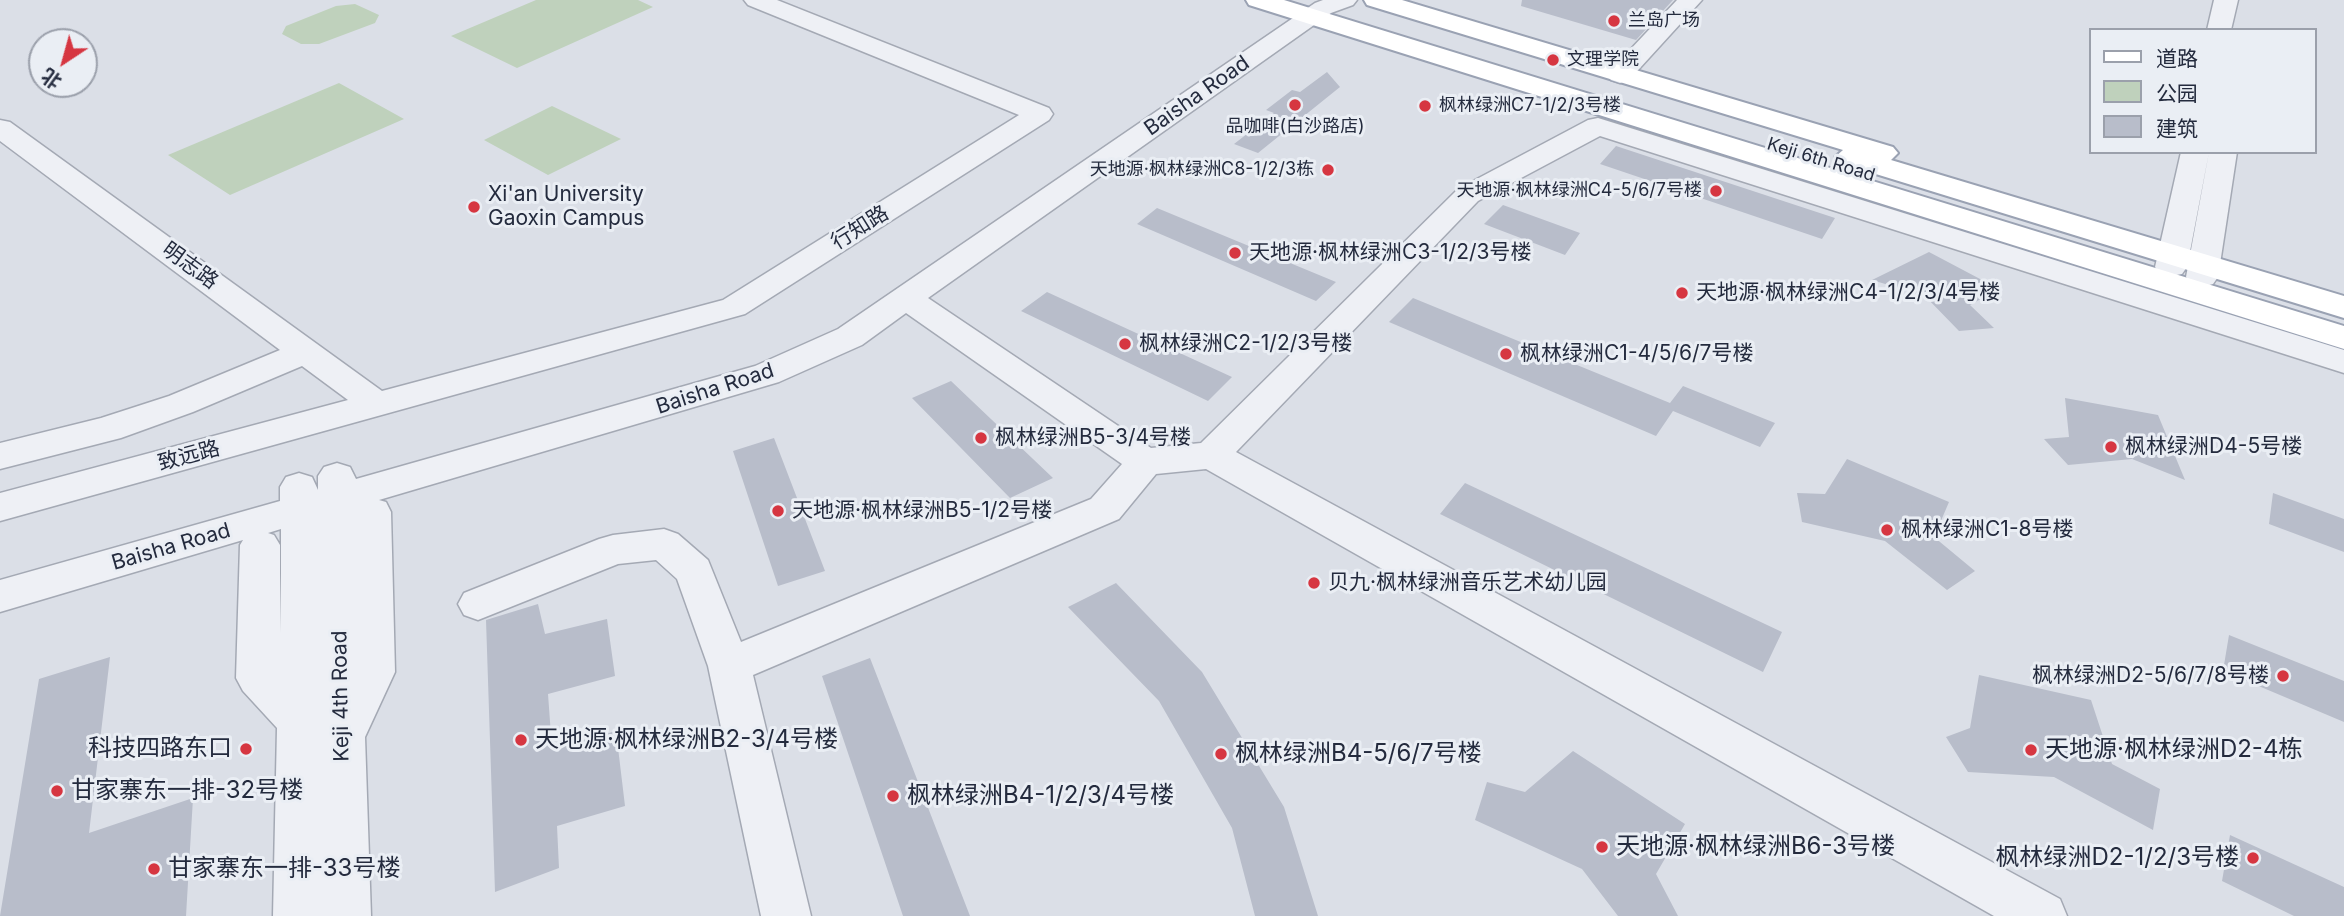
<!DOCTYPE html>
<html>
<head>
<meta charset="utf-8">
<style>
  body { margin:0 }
  #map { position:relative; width:2344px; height:916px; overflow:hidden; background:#dbdfe7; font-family:Inter,"Noto Sans SC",sans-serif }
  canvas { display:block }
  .legend { position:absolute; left:2089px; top:28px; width:228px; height:126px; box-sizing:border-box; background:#eaeef4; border:2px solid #9ba0ab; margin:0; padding:9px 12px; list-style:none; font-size:21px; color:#242b3e }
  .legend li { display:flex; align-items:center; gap:14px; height:35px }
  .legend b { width:35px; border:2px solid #9ba0ab }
  .north { position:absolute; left:28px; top:28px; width:70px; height:70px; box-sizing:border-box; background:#eaeef4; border:2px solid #9ba0ab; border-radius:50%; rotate:216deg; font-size:19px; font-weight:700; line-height:28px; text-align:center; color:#242b3e }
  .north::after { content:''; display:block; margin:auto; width:24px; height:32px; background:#d63641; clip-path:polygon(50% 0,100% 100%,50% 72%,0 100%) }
</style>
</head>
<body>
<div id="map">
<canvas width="2344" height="916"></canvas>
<ul class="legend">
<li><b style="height:9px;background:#fff"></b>道路</li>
<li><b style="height:19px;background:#bfd1bc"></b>公园</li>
<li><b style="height:19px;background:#b8bdca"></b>建筑</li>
</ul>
<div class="north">北</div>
</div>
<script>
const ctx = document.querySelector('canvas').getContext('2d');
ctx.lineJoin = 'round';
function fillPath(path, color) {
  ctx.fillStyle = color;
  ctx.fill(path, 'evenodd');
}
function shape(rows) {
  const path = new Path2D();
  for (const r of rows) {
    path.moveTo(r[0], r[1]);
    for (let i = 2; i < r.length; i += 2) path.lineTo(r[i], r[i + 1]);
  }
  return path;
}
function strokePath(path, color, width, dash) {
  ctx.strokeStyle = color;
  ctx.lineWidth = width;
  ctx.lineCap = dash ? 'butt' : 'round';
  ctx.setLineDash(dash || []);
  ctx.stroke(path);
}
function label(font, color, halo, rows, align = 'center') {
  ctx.font = font + ' Inter,"Noto Sans SC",sans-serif';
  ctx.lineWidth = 6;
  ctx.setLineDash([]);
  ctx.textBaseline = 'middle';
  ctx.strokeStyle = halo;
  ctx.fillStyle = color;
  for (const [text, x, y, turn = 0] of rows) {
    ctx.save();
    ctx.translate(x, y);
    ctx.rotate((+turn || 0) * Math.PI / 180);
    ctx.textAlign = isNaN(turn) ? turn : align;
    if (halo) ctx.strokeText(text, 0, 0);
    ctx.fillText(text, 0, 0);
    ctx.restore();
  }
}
fillPath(shape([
  [536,0,638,0,653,7,517,68,451,36],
  [355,4,379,15,375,23,319,44,301,44,282,34,286,26,336,6],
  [339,83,404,119,230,195,168,155],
  [552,106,621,139,548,175,484,140]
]), '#bfd1bc');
fillPath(shape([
  [1522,0,1673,0,1636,40,1521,6],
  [1327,72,1340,87,1258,153,1234,144,1274,113,1266,110,1292,90,1300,92],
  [1616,146,1835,218,1822,239,1600,164],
  [1503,205,1580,233,1565,255,1484,224],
  [1157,208,1336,282,1316,301,1137,224],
  [1929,252,1999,289,1970,305,1994,328,1959,331,1925,296,1872,280],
  [1047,292,1232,377,1208,401,1021,311],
  [1413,298,1670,403,1683,386,1775,423,1760,447,1673,411,1656,436,1389,322],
  [951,381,1053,478,1010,498,912,398],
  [2065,398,2158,415,2185,480,2132,459,2068,465,2044,439,2069,437],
  [774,438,825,571,778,586,733,451],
  [1847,459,1949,502,1934,537,1975,571,1947,590,1885,541,1802,522,1797,493,1825,494],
  [1465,483,1782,632,1763,672,1440,514],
  [2273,493,2344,519,2344,552,2269,524],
  [1116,583,1202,672,1284,807,1318,916,1255,916,1232,828,1159,701,1068,607],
  [538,604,545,634,607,619,615,676,548,694,552,749,616,731,625,806,557,826,559,868,495,892,486,620],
  [2229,635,2344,681,2344,722,2223,671],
  [110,657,89,833,193,798,186,916,0,916,39,679],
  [870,658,970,916,903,916,822,676],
  [1979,675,2091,700,2112,764,2160,789,2153,830,2054,777,1968,772,1946,737,1970,728],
  [1573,751,1685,824,1656,874,1678,916,1618,916,1582,869,1475,820,1487,782,1525,792],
  [2230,835,2344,887,2344,916,2294,916,2222,881]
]), '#b8bdca');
const minor = shape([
  [744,0,777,0,1049,108,1053,114,1049,120,745,314,0,521,0,493,348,400,302,366,193,412,121,438,0,469,0,443,101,418,169,396,280,350,0,141,0,120,10,122,382,391,723,300,1019,115,748,5,744,0],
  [1323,0,1357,0,1353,5,1331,13,928,298,1151,448,1201,443,1458,189,1588,120,1598,118,2344,350,2344,373,1600,136,1478,201,1236,452,2060,899,2067,916,1994,916,1206,469,1156,474,1119,519,753,675,811,916,761,916,708,666,677,579,656,560,618,564,478,620,464,615,458,604,464,593,599,539,613,535,664,529,678,534,708,560,741,642,1091,499,1122,464,906,313,862,345,779,382,379,500,386,502,391,512,395,672,365,737,371,916,273,916,277,728,243,691,236,678,240,545,243,540,0,612,0,580,280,501,280,487,286,477,299,473,312,477,318,490,318,476,324,467,337,463,350,467,356,479,755,366,838,329,1315,3,1323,0],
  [281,529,281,573,280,633,280,545,274,535,268,533,281,529],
  [1677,0,1702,0,1629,80,1620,83,1611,80,1607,75,1611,70,1677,0],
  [2214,0,2238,0,2231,30,2207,30,2214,0],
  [2181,152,2209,152,2187,267,2182,274,2171,276,2160,274,2155,267,2181,152],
  [2209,152,2237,152,2218,277,2213,284,2202,287,2191,284,2186,277,2209,152]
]);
const major = shape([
  [1246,0,1284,0,2344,326,2344,349,1249,5,1246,0],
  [1364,0,1402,0,1893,147,1898,153,1891,160,2344,296,2344,318,1840,163,1835,157,1843,150,1367,5,1364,0]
]);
strokePath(minor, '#a4a9b4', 3);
strokePath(major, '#9aa2b3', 4);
fillPath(minor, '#eef0f5');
fillPath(major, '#fff');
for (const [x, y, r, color] of [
  [1614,21,7,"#d63641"],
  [1553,60,7,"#d63641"],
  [1295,105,7,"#d63641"],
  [1425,106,7,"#d63641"],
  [1328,170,7,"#d63641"],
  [1716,191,7,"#d63641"],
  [474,207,7,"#d63641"],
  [1235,253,7,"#d63641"],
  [1682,293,7,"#d63641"],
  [1125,344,7,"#d63641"],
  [1506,354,7,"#d63641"],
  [981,438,7,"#d63641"],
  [2111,447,7,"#d63641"],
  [778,511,7,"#d63641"],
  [1887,530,7,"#d63641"],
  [1314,583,7,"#d63641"],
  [2283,676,7,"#d63641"],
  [521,740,7,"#d63641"],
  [246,749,7,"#d63641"],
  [2031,750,7,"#d63641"],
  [1221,754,7,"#d63641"],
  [57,791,7,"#d63641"],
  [893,796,7,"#d63641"],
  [1602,847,7,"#d63641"],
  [2253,858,7,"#d63641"],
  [154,869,7,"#d63641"]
]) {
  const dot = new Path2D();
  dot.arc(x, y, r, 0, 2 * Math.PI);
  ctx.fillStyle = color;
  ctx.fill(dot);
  strokePath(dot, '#eaeef4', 2.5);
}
label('18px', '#242b3e', '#eaeef4', [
  ["兰岛广场",1628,21],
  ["文理学院",1567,60],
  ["枫林绿洲C7-1/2/3号楼",1439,106],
  ["品咖啡(白沙路店)",1295,127,"center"],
  ["天地源·枫林绿洲C8-1/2/3栋",1314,170,"right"],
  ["天地源·枫林绿洲C4-5/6/7号楼",1702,191,"right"]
], 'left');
label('18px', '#242b3e', '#eaeef4', [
  ["Keji 6th Road",1821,160,17]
]);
label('21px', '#242b3e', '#eaeef4', [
  ["Baisha Road",1197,96,-35],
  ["行知路",860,228,-32],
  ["明志路",190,266,36],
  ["Baisha Road",715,389,-18],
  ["致远路",189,456,-15],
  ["Baisha Road",171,547,-16],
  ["Keji 4th Road",341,696,-91]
]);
label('21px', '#242b3e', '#eaeef4', [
  ["Xi'an University",488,195],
  ["Gaoxin Campus",488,219],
  ["天地源·枫林绿洲C3-1/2/3号楼",1249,253],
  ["天地源·枫林绿洲C4-1/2/3/4号楼",1696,293],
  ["枫林绿洲C2-1/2/3号楼",1139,344],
  ["枫林绿洲C1-4/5/6/7号楼",1520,354],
  ["枫林绿洲B5-3/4号楼",995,438],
  ["枫林绿洲D4-5号楼",2125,447],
  ["天地源·枫林绿洲B5-1/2号楼",792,511],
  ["枫林绿洲C1-8号楼",1901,530],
  ["贝九·枫林绿洲音乐艺术幼儿园",1328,583],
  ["枫林绿洲D2-5/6/7/8号楼",2269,676,"right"]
], 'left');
label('24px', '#242b3e', '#eaeef4', [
  ["天地源·枫林绿洲B2-3/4号楼",535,740],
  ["科技四路东口",232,749,"right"],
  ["天地源·枫林绿洲D2-4栋",2045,750],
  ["枫林绿洲B4-5/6/7号楼",1235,754],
  ["甘家寨东一排-32号楼",71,791],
  ["枫林绿洲B4-1/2/3/4号楼",907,796],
  ["天地源·枫林绿洲B6-3号楼",1616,847],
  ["枫林绿洲D2-1/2/3号楼",2239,858,"right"],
  ["甘家寨东一排-33号楼",168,869]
], 'left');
</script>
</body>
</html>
